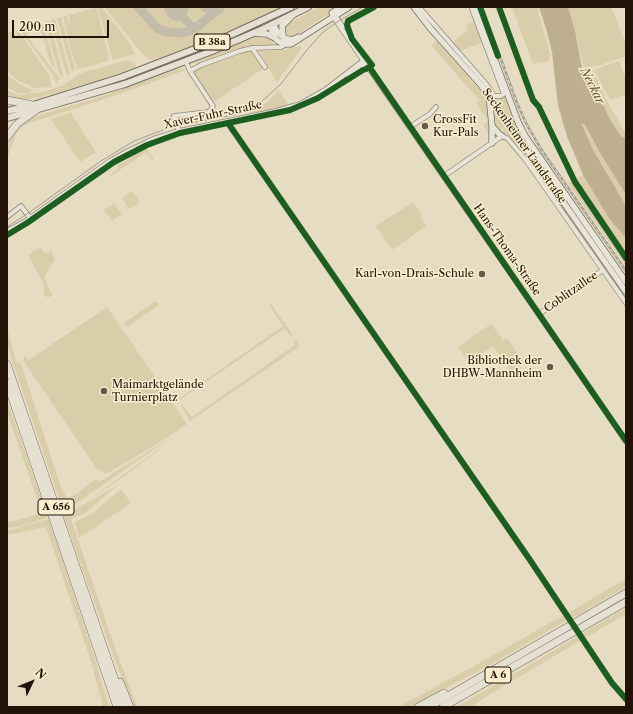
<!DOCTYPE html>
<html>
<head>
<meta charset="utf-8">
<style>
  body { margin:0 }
  #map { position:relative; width:633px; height:714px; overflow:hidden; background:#e5dcc2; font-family:"Libre Caslon Text",serif }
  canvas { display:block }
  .frame { position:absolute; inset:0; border:8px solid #221208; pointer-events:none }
  .north { position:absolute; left:12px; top:662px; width:40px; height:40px; -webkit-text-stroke:3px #f8edce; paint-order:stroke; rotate:47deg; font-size:11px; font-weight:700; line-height:16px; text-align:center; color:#221208 }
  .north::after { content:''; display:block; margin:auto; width:14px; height:18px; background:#221208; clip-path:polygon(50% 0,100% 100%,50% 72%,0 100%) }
  .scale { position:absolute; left:12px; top:20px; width:97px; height:18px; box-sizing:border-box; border:2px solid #221208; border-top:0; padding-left:5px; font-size:12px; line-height:14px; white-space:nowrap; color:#221208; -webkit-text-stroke:3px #f8edce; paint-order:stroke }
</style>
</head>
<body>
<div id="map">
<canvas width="633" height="714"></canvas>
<div class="frame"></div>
<div class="north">N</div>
<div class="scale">200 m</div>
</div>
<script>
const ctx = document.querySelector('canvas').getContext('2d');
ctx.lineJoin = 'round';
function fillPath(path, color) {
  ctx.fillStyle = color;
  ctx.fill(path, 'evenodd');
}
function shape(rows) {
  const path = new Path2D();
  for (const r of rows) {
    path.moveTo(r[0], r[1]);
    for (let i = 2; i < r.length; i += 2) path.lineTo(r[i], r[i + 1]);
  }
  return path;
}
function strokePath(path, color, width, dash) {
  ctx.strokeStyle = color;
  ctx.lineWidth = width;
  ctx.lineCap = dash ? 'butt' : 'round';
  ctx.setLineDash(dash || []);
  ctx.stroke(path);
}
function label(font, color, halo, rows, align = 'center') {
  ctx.font = font + ' "Libre Caslon Text",serif';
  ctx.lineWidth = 3;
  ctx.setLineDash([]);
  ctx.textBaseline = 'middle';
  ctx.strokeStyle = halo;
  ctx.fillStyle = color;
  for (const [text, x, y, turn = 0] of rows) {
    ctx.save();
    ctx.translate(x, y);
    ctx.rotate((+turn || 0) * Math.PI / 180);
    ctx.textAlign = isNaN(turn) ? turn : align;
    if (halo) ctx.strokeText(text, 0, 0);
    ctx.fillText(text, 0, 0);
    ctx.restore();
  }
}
fillPath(shape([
  [98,7,101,7,123,34,131,46,134,53,134,54,114,60,112,58],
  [105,7,135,7,156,31,167,34,184,36,194,32,225,7,283,7,228,32,169,56,153,61,144,56],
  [142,7,167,7,183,24,184,28,179,30,167,29,160,26,157,25],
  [181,7,202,7,206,13,201,20,194,21],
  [320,7,336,7,333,11,295,36,290,37,285,34,285,26,287,24],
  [417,7,485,85,495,98,501,99,506,95,544,169,626,286,626,288,496,101,431,26],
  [512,7,537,7,550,55,549,60,545,62,533,64],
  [568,7,611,7,626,44,626,56,598,66,584,67],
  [95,8,97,10,109,58,108,61,78,69,72,53,63,17,67,16,69,24,70,24,69,15],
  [61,17,75,69,72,72,57,19],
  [55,19,70,74,67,76,51,20],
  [49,21,64,77,60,76,59,73,45,22],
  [475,21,483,42,460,51,452,43,468,30,466,25],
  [42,23,44,27,56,70,50,62,39,24],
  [24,28,30,40,60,79,58,80,56,84,53,75,22,33,22,31],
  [18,30,49,75,52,87,35,88,19,81,7,71,7,33,13,31,17,38,18,38,16,32],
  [264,35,273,38,273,44,270,45,253,46,194,67,199,61,258,36],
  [437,41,484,95,488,107,490,136,483,125,488,120,476,103,479,100,431,45],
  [300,46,302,48,277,82,259,51,283,50],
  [253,50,264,69,261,70,214,102,193,72,206,65],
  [127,60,134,63,136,67,99,80,41,97,23,100,7,97,7,90,18,95,43,92,64,85,78,74],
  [619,61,626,81,626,94,610,100,594,70],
  [178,69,187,69,170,76,108,98,29,123,23,126,16,134,7,159,7,145,9,139,14,130,30,118,100,97],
  [587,70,592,70,607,101,626,134,626,138,621,136,608,116,602,102,585,73],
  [7,75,19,84,34,91,28,93,18,93,7,87],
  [279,91,288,104,279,108,246,114,266,103],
  [491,103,626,296,626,298,519,147,502,129,499,132,495,126],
  [574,105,626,158,626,266,568,183,585,174,570,145,561,118],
  [71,113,96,152,80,162,51,119],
  [145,147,154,160,152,161,146,152,111,176,110,175,117,170,118,165,131,158,131,154],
  [132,191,140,202,129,209,122,198],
  [413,202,422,215,420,217,426,226,392,250,376,226],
  [114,203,122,214,112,221,104,210],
  [39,247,45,253,48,253,51,251,55,259,46,273,45,277,46,283,53,295,50,297,46,297,44,294,44,284,28,255],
  [156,301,159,305,127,327,124,323],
  [271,304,292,334,291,336,284,329,178,401,177,400,283,326,269,305],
  [107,307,187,424,159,443,106,474,96,468,23,360,24,357,26,357,29,360],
  [491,324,501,337,501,341,507,338,524,363,511,372,493,346,469,362,458,347],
  [7,328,17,364,21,363,61,488,67,498,75,495,96,479,99,482,173,436,68,509,63,511,7,345],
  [294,338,300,346,190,421,181,406,182,404,192,417,295,345],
  [7,400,48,517,26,525,7,528,7,523,42,513,7,412],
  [176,437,119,480,83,503,98,493],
  [118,485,85,513,71,519,109,631,137,707,134,707,114,658,63,514,76,509],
  [121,489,131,503,79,538,75,522,92,514],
  [49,519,94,656,109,707,103,707,91,661,46,527,7,535,7,531],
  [626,579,626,587,576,616,571,617,570,612],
  [626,608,626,614,587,637,585,637,583,635,583,633],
  [564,615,567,619,564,622,488,666,410,707,398,707,476,665],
  [579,635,581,639,580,641,495,691,471,707,456,707,545,656]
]), '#d9cdaa');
fillPath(shape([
  [539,7,568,7,575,31,582,68,581,71,585,73,590,83,595,89,602,102,608,116,618,132,621,136,626,138,626,195,602,156,585,125,581,123,593,150,626,206,626,238,609,218,583,175,567,136,558,105,552,52,547,32]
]), '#beb08f');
strokePath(shape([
  [138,7,157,28,167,32,182,33,194,29,221,7],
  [205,7,210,11,218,10],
  [177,10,190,25,195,27,199,26]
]), '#c4bcaa', 9);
strokePath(shape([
  [175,7,177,10]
]), '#c4bcaa', 22);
const minor = shape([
  [419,7,487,85,494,96,501,96,506,92],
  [474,7,472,9,504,94],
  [332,15,626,441],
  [335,15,343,27],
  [252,48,265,67],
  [190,71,201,65,240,51,252,48,281,47,287,44],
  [348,76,367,63],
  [410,127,430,114,436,107],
  [179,131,174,116,209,112,213,106,190,71,186,62],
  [444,176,502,136,507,138,525,159,626,303],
  [7,217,21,206,30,218],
  [7,231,26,221,110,161,128,151,153,139,179,131,276,111,300,104,325,90,364,60],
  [539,314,603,270]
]);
const secondary = shape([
  [414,7,431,29,481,85,495,104,626,292],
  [475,7,518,122,525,136,626,282],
  [332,13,341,7],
  [273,24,278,33,284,38,291,40,299,37],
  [270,26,275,38,278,41,284,44,291,44,349,7],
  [254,33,267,34,275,38],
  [283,37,282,26,293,15],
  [489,95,492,126,492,143],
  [492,126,499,134,502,136]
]);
const primary = shape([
  [122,77,226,37,291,7],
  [125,84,212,51,263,29,308,7]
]);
const trunk = shape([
  [7,111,33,105,122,77],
  [7,118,125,84]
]);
const motorway = shape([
  [7,100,33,105],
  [7,137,17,124,35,111],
  [7,364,124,707],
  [7,383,117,707],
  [120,682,130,707],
  [418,707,444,693],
  [429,707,626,593],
  [443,707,626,602]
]);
strokePath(minor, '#908979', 5.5);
strokePath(secondary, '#756e60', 7);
strokePath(primary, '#756e60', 8);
strokePath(trunk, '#756e60', 8);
strokePath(motorway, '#756e60', 8);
strokePath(minor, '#e9e4d8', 4);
strokePath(secondary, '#e9e4d8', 5.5);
strokePath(primary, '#e5e0d1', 6);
strokePath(trunk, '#e5e0d1', 6);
strokePath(motorway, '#e5e0d1', 7);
strokePath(shape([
  [7,227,27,214,101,161,134,141,163,130,178,125,234,115,260,103,281,84,307,50,322,33,337,22,363,7]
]), '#a39d92', 1);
const rail = shape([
  [482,7,517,103,527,125,541,149,626,271]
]);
strokePath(rail, '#a39d92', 2.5);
strokePath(rail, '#f8edce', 1, [3]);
strokePath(shape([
  [480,7,498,56],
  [499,7,533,100,539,107,575,182,626,258],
  [372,71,626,441],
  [228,123,530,560,612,683,626,699],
  [7,235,27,223,114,162,147,145,180,133,290,110,318,98,363,70,366,69,372,65,352,39,347,25,348,21,374,7]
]), '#1b5e20', 6);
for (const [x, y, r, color] of [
  [425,126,4,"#665949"],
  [482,274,4,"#665949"],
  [550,367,4,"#665949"],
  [104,391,4,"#665949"]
]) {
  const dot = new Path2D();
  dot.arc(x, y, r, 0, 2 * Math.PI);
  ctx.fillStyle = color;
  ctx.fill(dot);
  strokePath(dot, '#f8edce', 1.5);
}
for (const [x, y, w] of [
  [212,42,36],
  [56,507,36],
  [498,675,26]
]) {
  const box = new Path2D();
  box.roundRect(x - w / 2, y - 8, w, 16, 3);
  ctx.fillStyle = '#f8edce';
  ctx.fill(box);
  strokePath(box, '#221208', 1);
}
label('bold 10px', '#221208', null, [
  ["B 38a",212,42],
  ["A 656",56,507],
  ["A 6",498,675]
]);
label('11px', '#221208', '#f8edce', [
  ["Xaver-Fuhr-Straße",213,115,-12],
  ["Seckenheimer Landstraße",524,146,55],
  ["Hans-Thoma-Straße",507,250,55],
  ["Coblitzallee",571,292,-35]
]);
label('11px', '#221208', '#f8edce', [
  ["CrossFit",433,120],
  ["Kur-Pals",433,133],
  ["Karl-von-Drais-Schule",474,274,"right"],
  ["Bibliothek der",542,361,"right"],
  ["DHBW-Mannheim",542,374,"right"],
  ["Maimarktgelände",112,385],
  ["Turnierplatz",112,398]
], 'left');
label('italic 12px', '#61513b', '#f8edce', [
  ["Neckar",592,86,63]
]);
</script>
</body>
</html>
